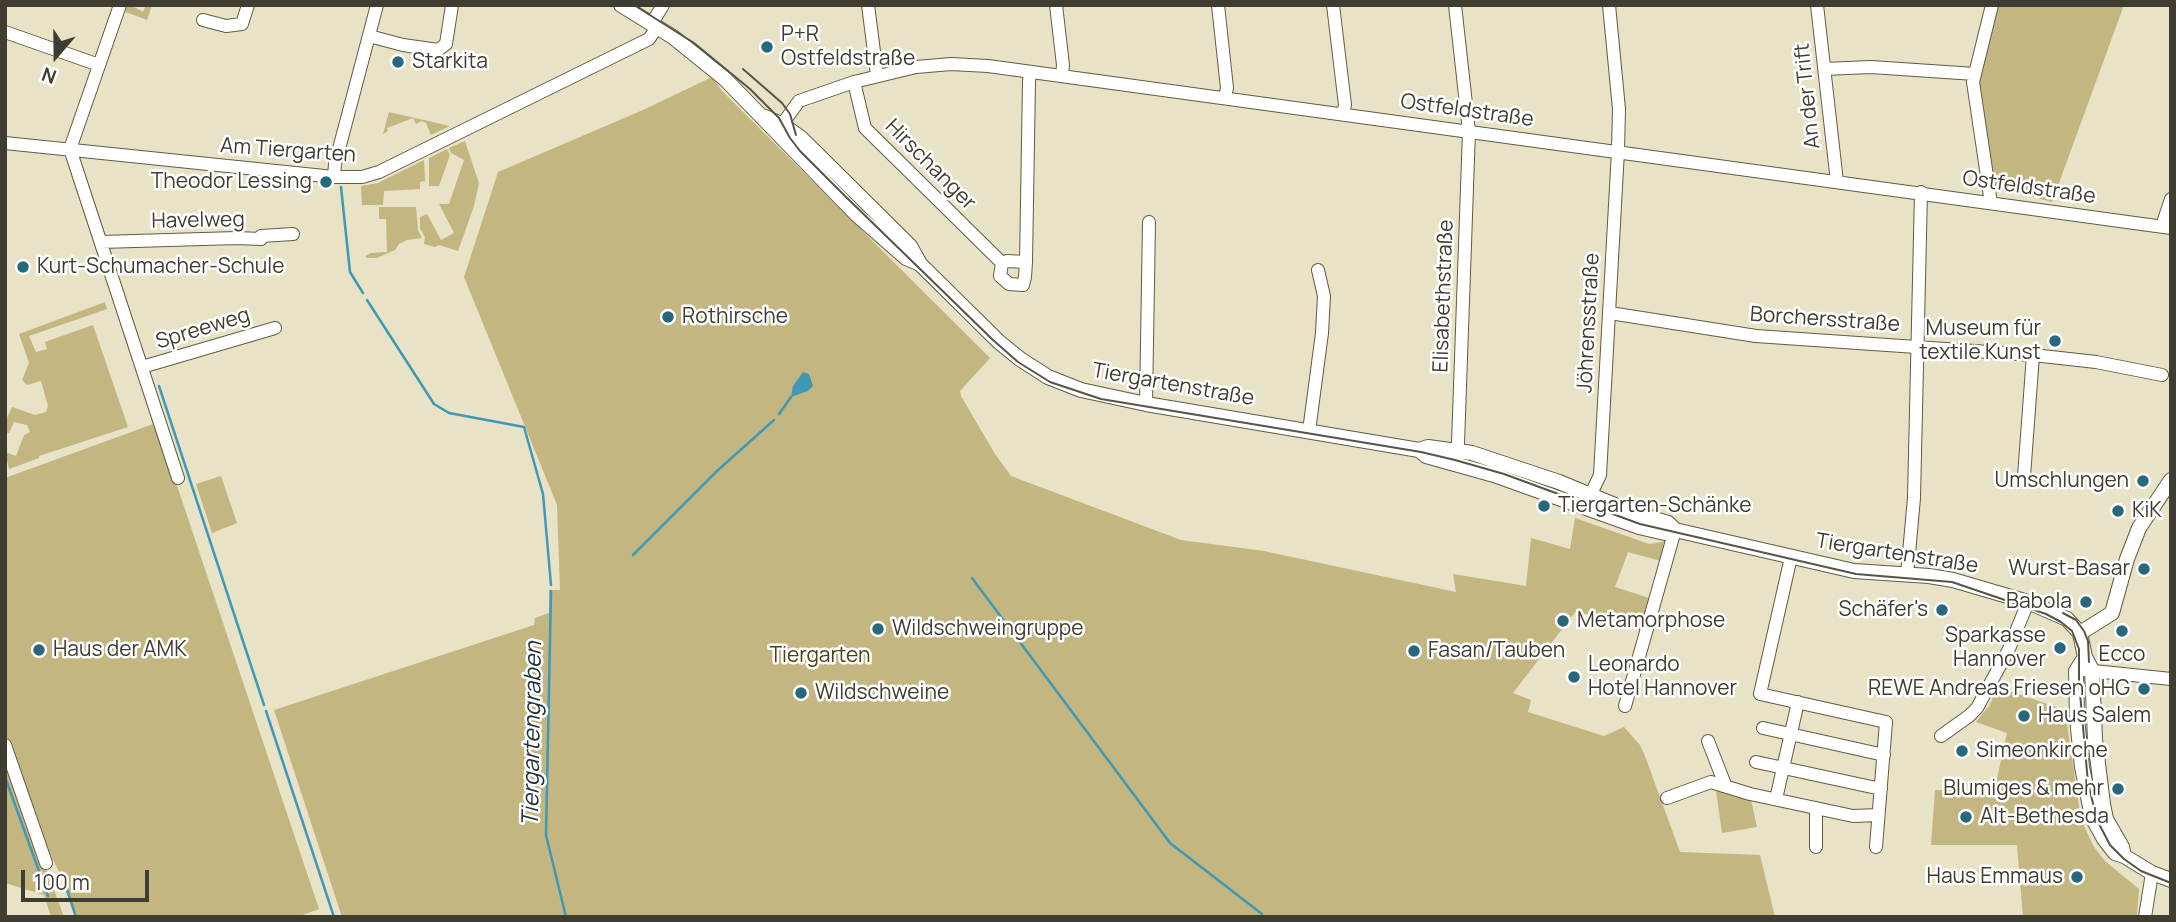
<!DOCTYPE html>
<html>
<head>
<meta charset="utf-8">
<style>
  body { margin:0 }
  #map { position:relative; width:2176px; height:922px; overflow:hidden; background:#e8e2c7; font-family:Manrope,sans-serif }
  canvas { display:block }
  .frame { position:absolute; inset:0; border:7px solid #3f3c32; pointer-events:none }
  .north { position:absolute; left:21px; top:21px; width:70px; height:70px; -webkit-text-stroke:5px #fff; paint-order:stroke; rotate:200deg; font-size:19px; font-weight:700; line-height:28px; text-align:center; color:#3f3c32 }
  .north::after { content:''; display:block; margin:auto; width:24px; height:32px; background:#3f3c32; clip-path:polygon(50% 0,100% 100%,50% 72%,0 100%) }
  .scale { position:absolute; left:21px; top:870px; width:128px; height:32px; box-sizing:border-box; border:4px solid #3f3c32; border-top:0; padding-left:9px; font-size:21px; line-height:24px; white-space:nowrap; color:#3f3c32; -webkit-text-stroke:5px #fff; paint-order:stroke }
</style>
</head>
<body>
<div id="map">
<canvas width="2176" height="922"></canvas>
<div class="frame"></div>
<div class="north">N</div>
<div class="scale">100 m</div>
</div>
<script>
const ctx = document.querySelector('canvas').getContext('2d');
ctx.lineJoin = 'round';
function fillPath(path, color) {
  ctx.fillStyle = color;
  ctx.fill(path, 'evenodd');
}
function shape(rows) {
  const path = new Path2D();
  for (const r of rows) {
    path.moveTo(r[0], r[1]);
    for (let i = 2; i < r.length; i += 2) path.lineTo(r[i], r[i + 1]);
  }
  return path;
}
function strokePath(path, color, width, dash) {
  ctx.strokeStyle = color;
  ctx.lineWidth = width;
  ctx.lineCap = dash ? 'butt' : 'round';
  ctx.setLineDash(dash || []);
  ctx.stroke(path);
}
function label(font, color, halo, rows, align = 'center') {
  ctx.font = font + ' Manrope,sans-serif';
  ctx.lineWidth = 5;
  ctx.setLineDash([]);
  ctx.textBaseline = 'middle';
  ctx.strokeStyle = halo;
  ctx.fillStyle = color;
  for (const [text, x, y, turn = 0] of rows) {
    ctx.save();
    ctx.translate(x, y);
    ctx.rotate((+turn || 0) * Math.PI / 180);
    ctx.textAlign = isNaN(turn) ? turn : align;
    if (halo) ctx.strokeText(text, 0, 0);
    ctx.fillText(text, 0, 0);
    ctx.restore();
  }
}
fillPath(shape([
  [124,5,131,5,143,12,146,5,152,5,147,20,123,11],
  [1996,5,2124,5,2052,202,2010,191,2006,192,1995,189,1994,185,1995,181,1991,176,1977,86],
  [712,77,722,91,990,358,960,391,961,396,995,454,1011,476,1181,540,1264,551,1456,592,1453,574,1526,586,1531,538,1570,549,1575,518,1649,544,1667,541,1661,561,1628,552,1615,587,1649,598,1640,630,1576,611,1513,693,1531,700,1528,712,1604,736,1624,727,1640,745,1645,756,1680,852,1760,855,1775,917,342,917,274,710,534,625,535,618,549,613,549,590,560,590,557,505,464,277,498,172,643,110],
  [389,112,450,126,431,135,426,123,422,121,416,124,413,118,387,128,388,131,383,134],
  [465,141,479,183,474,206,458,251,439,245,435,247,424,244,425,237,420,229,420,217,427,214,441,240,454,233,439,204,449,204,464,160,451,153,449,148],
  [447,149,450,155,439,186,429,186,429,158],
  [424,160,425,181,420,182,420,189,384,191,383,205,362,205,361,186,378,183],
  [379,207,416,207,418,230,422,238,407,240,399,244,395,250,377,258,367,258,365,256,371,253,387,252,386,219,379,219],
  [105,302,107,309,29,336,36,352,47,349,45,342,93,325,128,427,39,456,39,458,9,469,5,452,16,456,24,435,30,432,27,425,14,422,9,433,5,432,5,422,12,407,35,415,46,412,48,406,41,381,27,385,22,380,29,363,19,334],
  [156,423,319,909,297,917,76,917,65,884,41,835,5,732,5,478],
  [221,476,237,523,212,533,196,484],
  [1998,687,2065,710,2081,820,2094,847,2105,861,2139,889,2137,917,2023,917,2017,845,1931,845,1935,790,1970,791,1993,797,2007,733,1976,722,1989,706],
  [5,766,9,767,52,884,42,889,43,891,53,887,64,917,51,917,44,895,5,883],
  [1716,791,1751,800,1757,827,1722,833]
]), '#c3b680');
fillPath(shape([
  [803,372,809,374,813,386,808,391,791,397,793,386]
]), '#3e99b6');
strokePath(shape([
  [341,187,350,272,363,293],
  [367,300,434,404,449,413,524,427,543,494,551,585],
  [159,386,264,705],
  [779,414,791,397],
  [633,555,717,471,774,420],
  [972,578,1170,843,1262,914],
  [551,591,546,835,566,917],
  [266,711,334,917],
  [5,777,48,896],
  [65,884,76,917]
]), '#3e99b6', 2.5);
const minor = shape([
  [120,5,70,149,178,478],
  [868,5,877,75],
  [1056,5,1063,65,1062,76],
  [1218,5,1227,88,1225,97],
  [1333,5,1345,105,1343,114],
  [1455,5,1469,131,1458,443,1455,459],
  [1817,5,1837,182],
  [203,20,226,26,242,24,248,5],
  [652,23,663,5],
  [5,32,99,65],
  [369,36,403,45,438,50,446,44,452,5],
  [1824,69,1871,67,1975,74],
  [854,82,865,128,1002,263],
  [778,130,799,101,854,82,916,67,951,64,988,66,2171,228],
  [5,143,334,177,362,177,379,172,649,39,657,27],
  [334,177,335,164,377,5],
  [1991,203,1973,82,1992,5],
  [2162,226,2171,199],
  [101,242,237,238,261,239,261,236,293,234],
  [1026,262,1007,261,1002,263,1000,276,1009,284,1023,285,1025,277,1026,262,1029,82,1030,72],
  [1610,313,1756,336,2033,355,2096,362,2162,375],
  [142,367,275,328],
  [1146,404,1149,222],
  [1309,431,1322,333,1324,296,1318,270],
  [2024,476,2033,355],
  [1591,494,1600,475,1618,151,1619,109,1609,5],
  [1791,557,1760,694,1886,722,1876,847],
  [1907,575,1914,498,1921,192],
  [2084,670,2171,679],
  [1625,706,1675,530],
  [1763,728,1884,755],
  [1941,736,1969,716,1977,708,2009,649,2028,602],
  [1708,741,1724,782,1723,786],
  [5,745,46,863],
  [1756,762,1881,789],
  [1667,798,1711,782,1750,794,1853,816,1878,815],
  [1776,799,1798,702],
  [1816,847,1816,808],
  [2145,917,2152,873]
]);
const major = shape([
  [621,5,673,37,725,79,857,215,906,258,920,264],
  [765,117,783,125,801,138,910,246,920,264,999,342,1020,359,1048,377,1081,390,1146,404,1419,450,1428,447,1472,453,1559,482,1634,513,1668,523,1675,530],
  [1419,450,1426,456,1494,475,1639,527,1665,533,1675,530,1854,571,1929,576,1953,580,2028,602,2067,619,2080,633,2085,657,2092,670,2095,739,2103,804,2106,819,2122,847,2124,856],
  [2080,633,2112,613,2127,559,2139,528,2171,480],
  [2085,657,2076,671,2077,719,2082,767,2092,817,2104,839,2115,853,2124,856,2152,873,2171,880]
]);
strokePath(minor, '#605b44', 14);
strokePath(major, '#605b44', 16);
strokePath(minor, '#fff', 12);
strokePath(major, '#fff', 14);
strokePath(shape([
  [634,5,694,43,750,89,779,118,790,138,800,151,845,196,993,340,1018,362,1050,382,1101,399,1421,452,1455,460,1504,474,1640,524,1856,574,1952,582,2046,614,2061,622,2072,631,2079,649,2079,682,2088,783,2097,820,2110,845,2124,859,2141,871,2171,883],
  [743,69,782,103,790,114,796,135],
  [2063,613,2076,620,2084,631,2088,641,2089,662]
]), '#575448', 2);
for (const [x, y, r, color] of [
  [767,47,7,"#28687c"],
  [398,62,7,"#28687c"],
  [326,182,7,"#28687c"],
  [23,267,7,"#28687c"],
  [668,317,7,"#28687c"],
  [2055,341,7,"#28687c"],
  [2143,481,7,"#28687c"],
  [1544,506,7,"#28687c"],
  [2118,511,7,"#28687c"],
  [2144,569,7,"#28687c"],
  [2086,602,7,"#28687c"],
  [1942,610,7,"#28687c"],
  [1563,621,7,"#28687c"],
  [878,629,7,"#28687c"],
  [2122,631,7,"#28687c"],
  [2060,648,7,"#28687c"],
  [39,650,7,"#28687c"],
  [1414,651,7,"#28687c"],
  [1574,677,7,"#28687c"],
  [2144,689,7,"#28687c"],
  [801,693,7,"#28687c"],
  [2024,716,7,"#28687c"],
  [1962,751,7,"#28687c"],
  [2118,789,7,"#28687c"],
  [1966,817,7,"#28687c"],
  [2077,877,7,"#28687c"]
]) {
  const dot = new Path2D();
  dot.arc(x, y, r, 0, 2 * Math.PI);
  ctx.fillStyle = color;
  ctx.fill(dot);
  strokePath(dot, '#fff', 2.5);
}
label('21px', '#3f3c32', '#fff', [
  ["P+R",781,35],
  ["Ostfeldstraße",781,59],
  ["Starkita",412,62],
  ["Theodor Lessing",312,182,"right"],
  ["Kurt-Schumacher-Schule",37,267],
  ["Rothirsche",682,317],
  ["Museum für",2041,329,"right"],
  ["textile Kunst",2041,353,"right"],
  ["Umschlungen",2129,481,"right"],
  ["Tiergarten-Schänke",1558,506],
  ["KiK",2132,511],
  ["Wurst-Basar",2130,569,"right"],
  ["Babola",2072,602,"right"],
  ["Schäfer's",1928,610,"right"],
  ["Metamorphose",1577,621],
  ["Wildschweingruppe",892,629],
  ["Sparkasse",2046,636,"right"],
  ["Hannover",2046,660,"right"],
  ["Haus der AMK",53,650],
  ["Fasan/Tauben",1428,651],
  ["Ecco",2122,655,"center"],
  ["Leonardo",1588,665],
  ["Hotel Hannover",1588,689],
  ["REWE Andreas Friesen oHG",2130,689,"right"],
  ["Wildschweine",815,693],
  ["Haus Salem",2038,716],
  ["Simeonkirche",1976,751],
  ["Blumiges & mehr",2104,789,"right"],
  ["Alt-Bethesda",1980,817],
  ["Haus Emmaus",2063,877,"right"]
], 'left');
label('21px', '#3f3c32', '#fff', [
  ["An der Trift",1808,96,-96],
  ["Ostfeldstraße",1467,111,8],
  ["Am Tiergarten",288,151,4],
  ["Hirschanger",930,165,45],
  ["Ostfeldstraße",2029,188,8],
  ["Havelweg",198,221,-1],
  ["Elisabethstraße",1444,296,-88],
  ["Borchersstraße",1825,320,4],
  ["Jöhrensstraße",1589,323,-87],
  ["Spreeweg",203,329,-17],
  ["Tiergartenstraße",1173,385,10],
  ["Tiergartenstraße",1897,554,9]
]);
label('21px', '#4b4118', '#fff', [
  ["Tiergarten",820,656]
]);
label('italic 23px', '#1d323a', '#fff', [
  ["Tiergartengraben",533,734,-89]
]);
</script>
</body>
</html>
